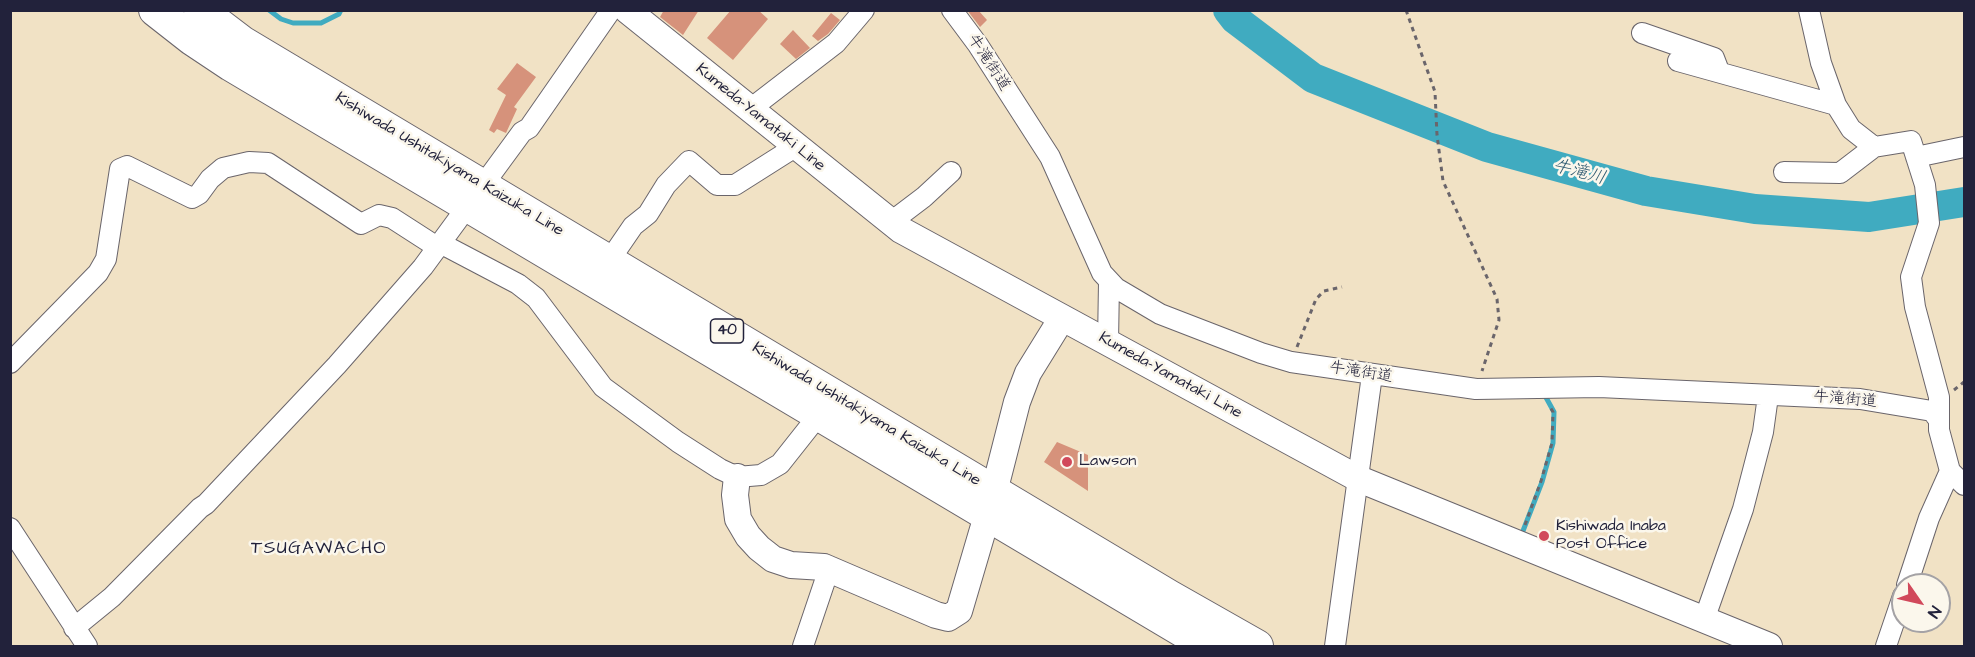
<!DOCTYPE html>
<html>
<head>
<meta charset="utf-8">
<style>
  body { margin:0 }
  #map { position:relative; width:1975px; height:657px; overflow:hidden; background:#f1e2c5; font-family:"Architects Daughter",sans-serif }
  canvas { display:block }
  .frame { position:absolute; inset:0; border:12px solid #22223b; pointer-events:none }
  .north { position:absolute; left:1891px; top:573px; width:60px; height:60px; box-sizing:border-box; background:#fbf7ec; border:2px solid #a4a2a5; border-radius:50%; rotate:124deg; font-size:16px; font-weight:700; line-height:24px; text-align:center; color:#22223b }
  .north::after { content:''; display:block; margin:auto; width:21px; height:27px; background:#d1495b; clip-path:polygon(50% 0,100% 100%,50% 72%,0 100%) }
</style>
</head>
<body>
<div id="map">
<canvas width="1975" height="657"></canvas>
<div class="frame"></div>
<div class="north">N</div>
</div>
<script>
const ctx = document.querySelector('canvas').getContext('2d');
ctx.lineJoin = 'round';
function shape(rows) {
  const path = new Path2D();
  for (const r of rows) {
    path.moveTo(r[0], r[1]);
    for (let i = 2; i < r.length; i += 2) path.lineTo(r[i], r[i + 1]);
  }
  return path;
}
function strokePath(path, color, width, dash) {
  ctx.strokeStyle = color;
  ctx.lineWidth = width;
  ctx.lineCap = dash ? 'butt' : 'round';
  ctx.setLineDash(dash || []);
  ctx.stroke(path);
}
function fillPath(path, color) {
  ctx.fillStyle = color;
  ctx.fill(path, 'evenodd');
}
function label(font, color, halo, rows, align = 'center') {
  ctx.font = font + ' "Architects Daughter","Klee One",sans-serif';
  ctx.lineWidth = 5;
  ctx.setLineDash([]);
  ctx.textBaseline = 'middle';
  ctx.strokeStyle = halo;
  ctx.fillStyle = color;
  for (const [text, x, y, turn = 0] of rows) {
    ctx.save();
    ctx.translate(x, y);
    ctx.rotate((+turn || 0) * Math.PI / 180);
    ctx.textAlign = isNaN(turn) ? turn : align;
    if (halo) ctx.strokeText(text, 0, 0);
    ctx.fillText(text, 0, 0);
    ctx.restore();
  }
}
strokePath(shape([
  [269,10,281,19,293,23,321,23,339,14,341,10],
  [1521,536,1542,482,1553,443,1554,412,1543,392]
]), '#40abc0', 5);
strokePath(shape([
  [1228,10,1235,19,1313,78,1487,147,1646,191,1755,209,1869,217,1964,202]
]), '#40abc0', 30);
fillPath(shape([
  [664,10,699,10,683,35,660,17],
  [731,10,758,10,768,19,733,60,707,38],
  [967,10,978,10,987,20,980,27],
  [831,13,840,20,828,34,818,41,812,36],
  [793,30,810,48,796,59,780,44],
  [517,63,536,77,514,107,517,109,506,133,497,129,494,133,489,130,506,95,497,89],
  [1057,442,1088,455,1088,491,1044,462]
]), '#d6927b');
const minor = shape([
  [952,10,978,45,1050,157,1102,273,1116,288,1160,314,1261,353,1291,362,1476,389,1599,387,1860,399,1932,411,1939,420],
  [1809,10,1821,63,1836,105,1851,129,1874,147,1911,141,1925,185,1929,223,1911,277,1915,307,1939,397,1939,430,1950,471,1964,485],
  [1642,33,1714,58,1719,71],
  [1678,61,1836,105],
  [749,110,836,43,864,10],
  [1916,157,1964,147],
  [1784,172,1840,173,1874,147],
  [891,222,924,197,951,172],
  [440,243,518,284,536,298,603,387,678,442,720,469,737,477,761,475,780,464,818,416],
  [609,261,633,226,648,214,666,185,689,161,717,185,735,185,795,147],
  [1108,343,1109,282],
  [10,363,98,273,106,259,120,169,127,166,192,198,199,194,210,179,223,168,249,162,268,163,361,224,379,215,392,218,437,247],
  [10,528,87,646],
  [1907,585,1929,518,1950,471],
  [1704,620,1743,509,1763,432,1768,396],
  [74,628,112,597,200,508,206,504,337,365,423,267,522,132,529,128,611,10],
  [803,646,829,569],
  [1335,646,1372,375],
  [1886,646,1903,596]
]);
const tertiary = shape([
  [627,10,901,230,1359,479,1769,646],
  [737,477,735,495,738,519,748,536,759,548,773,559,791,565,824,567,936,615,948,618,959,611,994,492,1017,402,1028,373,1062,318]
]);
const primary = shape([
  [155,10,192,39,231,65,1208,646],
  [200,10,242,42,1169,596,1257,646]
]);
strokePath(minor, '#6a656b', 22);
strokePath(tertiary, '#6a656b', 28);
strokePath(primary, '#6a656b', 34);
strokePath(shape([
  [1406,10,1435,92,1437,135,1443,181,1497,299,1499,320,1482,371],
  [1297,347,1316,299,1324,291,1342,287],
  [1954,390,1964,382],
  [1525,525,1541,481,1552,443,1553,412,1549,405]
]), '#6a656b', 3, [4.5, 4.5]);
strokePath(minor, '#fff', 20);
strokePath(tertiary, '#fff', 26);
strokePath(primary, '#fff', 32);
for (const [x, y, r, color] of [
  [1067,462,6,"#d1495b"],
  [1544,536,6,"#d1495b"]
]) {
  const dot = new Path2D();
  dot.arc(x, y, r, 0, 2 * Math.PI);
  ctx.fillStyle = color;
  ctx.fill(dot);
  strokePath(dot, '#fbf7ec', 2);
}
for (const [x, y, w] of [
  [727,331,33]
]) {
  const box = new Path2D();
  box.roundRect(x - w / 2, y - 12, w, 24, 4.5);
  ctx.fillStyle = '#fbf7ec';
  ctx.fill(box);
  strokePath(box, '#22223b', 1.5);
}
label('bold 15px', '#22223b', null, [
  ["40",727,331]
]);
label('16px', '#22223b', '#fbf7ec', [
  ["牛滝街道",988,63,57],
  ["Kumeda-Yamataki Line",760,118,39],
  ["Kishiwada Ushitakiyama Kaizuka Line",449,165,31],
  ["牛滝街道",1361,373,9],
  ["Kumeda-Yamataki Line",1170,376,29],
  ["牛滝街道",1845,400,5],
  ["Kishiwada Ushitakiyama Kaizuka Line",866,415,31]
]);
label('16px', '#22223b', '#fbf7ec', [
  ["Lawson",1079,462],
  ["Kishiwada Inaba",1556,527],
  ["Post Office",1556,545]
], 'left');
label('italic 18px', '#2e5970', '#fbf7ec', [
  ["牛滝川",1579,173,15]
]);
ctx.letterSpacing = '1.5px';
label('18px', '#22223b', '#fbf7ec', [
  ["TSUGAWACHO",319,549]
]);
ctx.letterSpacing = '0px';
</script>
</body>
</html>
